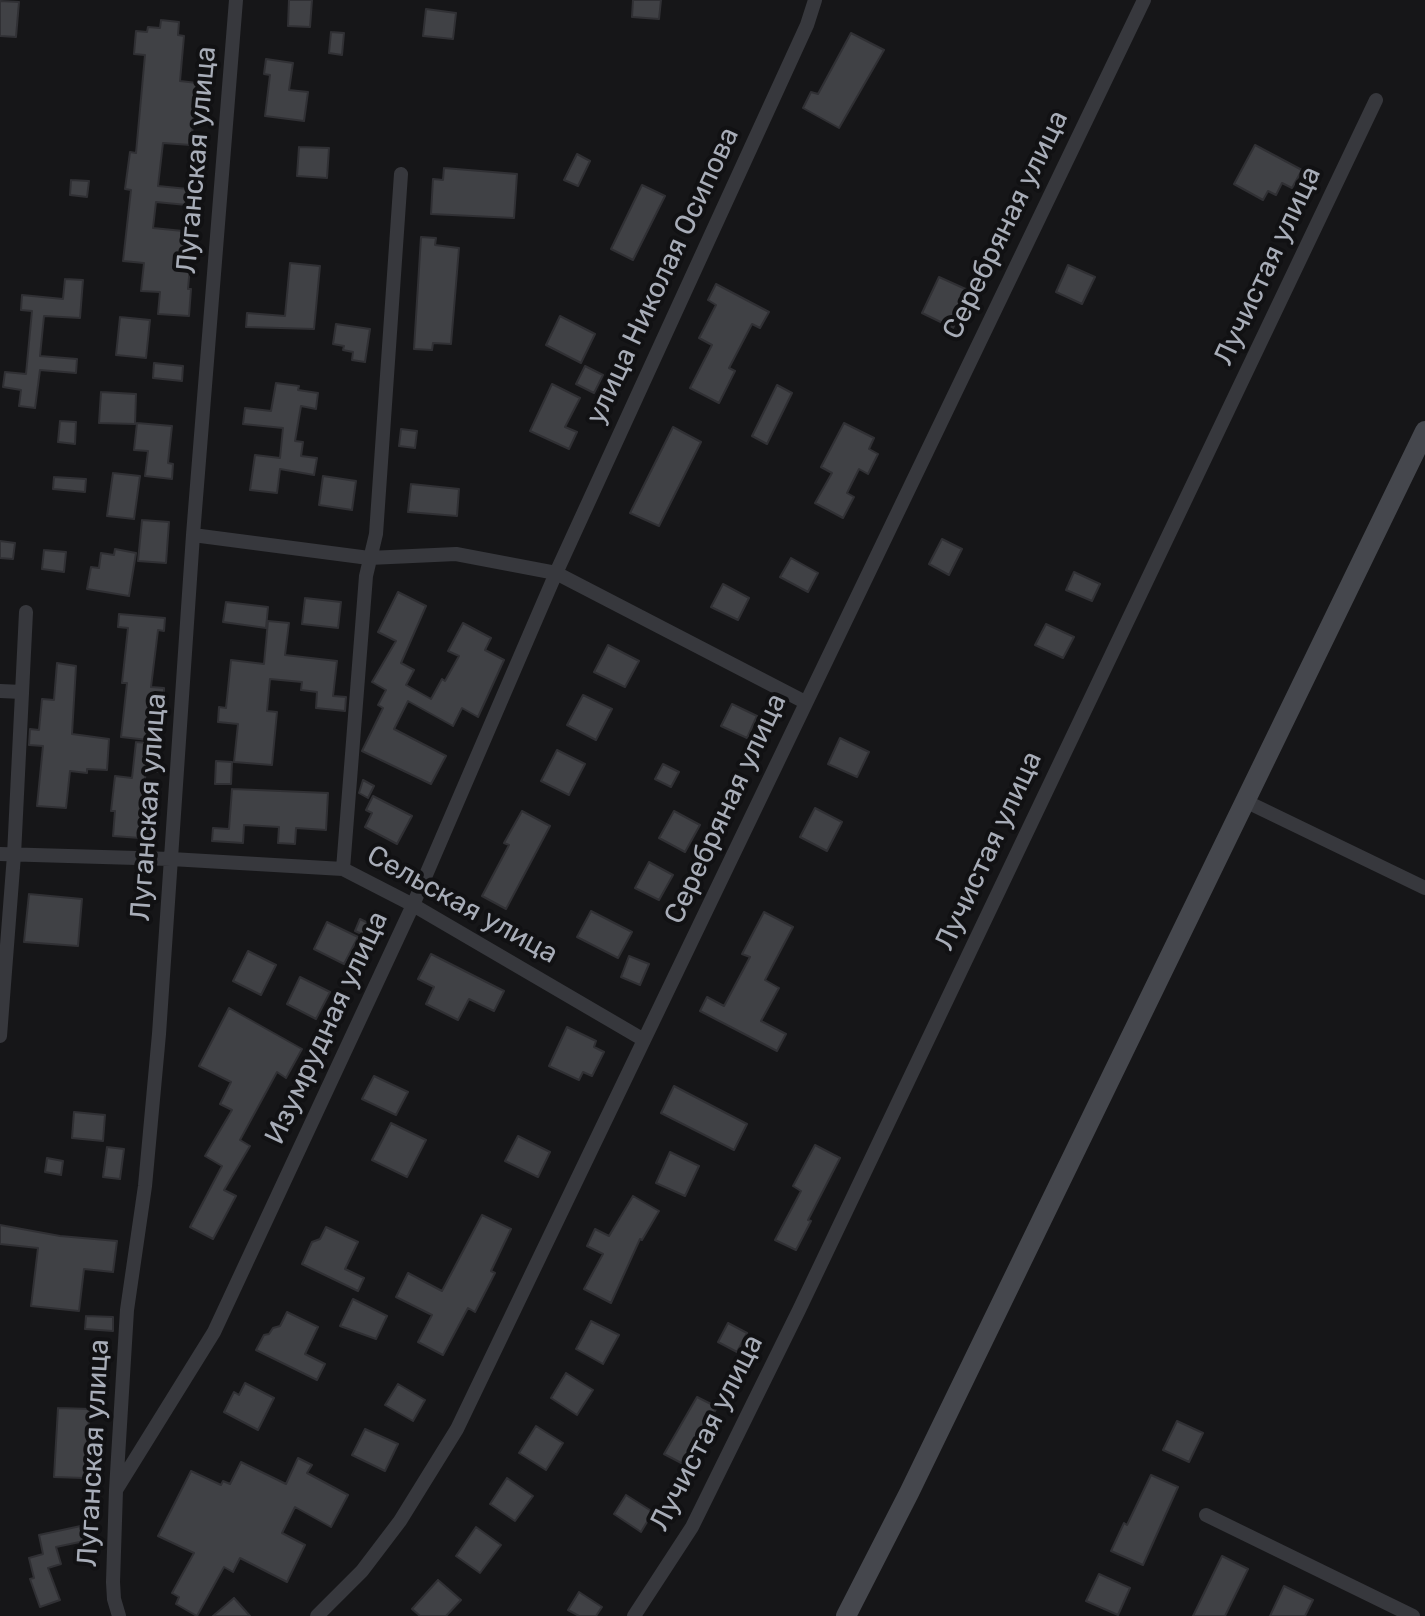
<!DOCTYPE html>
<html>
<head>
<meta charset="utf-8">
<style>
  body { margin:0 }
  canvas { display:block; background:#161618 }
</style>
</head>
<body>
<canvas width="1425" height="1616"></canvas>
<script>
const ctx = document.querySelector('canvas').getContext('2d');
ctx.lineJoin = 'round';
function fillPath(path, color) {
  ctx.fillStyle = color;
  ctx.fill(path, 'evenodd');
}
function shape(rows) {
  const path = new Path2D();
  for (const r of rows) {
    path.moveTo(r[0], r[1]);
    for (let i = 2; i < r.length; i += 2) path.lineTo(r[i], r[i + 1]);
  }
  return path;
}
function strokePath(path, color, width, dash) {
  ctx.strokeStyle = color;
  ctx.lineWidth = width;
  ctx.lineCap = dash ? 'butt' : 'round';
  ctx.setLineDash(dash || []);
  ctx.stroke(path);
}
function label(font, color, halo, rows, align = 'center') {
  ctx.font = font + ' Rubik,sans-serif';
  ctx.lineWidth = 8;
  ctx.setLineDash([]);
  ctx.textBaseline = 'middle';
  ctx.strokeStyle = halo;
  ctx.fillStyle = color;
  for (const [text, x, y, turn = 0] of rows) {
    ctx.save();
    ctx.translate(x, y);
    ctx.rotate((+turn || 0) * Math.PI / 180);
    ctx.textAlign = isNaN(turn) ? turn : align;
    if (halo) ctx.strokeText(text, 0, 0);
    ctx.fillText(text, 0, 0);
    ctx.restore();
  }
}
const building = shape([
  [289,0,312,0,310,27,288,26,289,0],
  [633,0,661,0,659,19,632,17,633,0],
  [0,1,19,2,16,37,0,36,0,1],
  [426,9,456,13,453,39,423,36,426,9],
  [161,20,179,22,178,35,184,36,180,81,197,83,191,145,163,143,158,186,198,190,197,206,156,202,153,228,193,232,188,289,191,289,189,316,158,314,160,292,141,291,144,263,123,261,131,190,125,189,130,152,136,153,145,55,134,54,136,31,147,32,148,27,160,28,161,20],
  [331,32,344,33,342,55,329,53,331,32],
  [851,33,884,50,839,128,803,108,811,92,818,94,851,33],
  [266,59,293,63,289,90,308,92,304,121,265,116,270,75,264,74,266,59],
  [1255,145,1302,170,1292,188,1282,183,1276,195,1268,191,1263,200,1234,184,1255,145],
  [299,147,329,148,327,178,297,176,299,147],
  [577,154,590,161,578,186,564,180,577,154],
  [444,168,517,174,514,218,431,214,433,179,443,180,444,168],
  [71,180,89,181,87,197,70,195,71,180],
  [642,185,665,196,633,260,611,249,642,185],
  [421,237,436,238,435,245,459,248,451,344,433,343,432,350,414,349,421,237],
  [290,263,320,266,314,329,246,327,247,313,285,316,290,263],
  [1068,265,1095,277,1082,304,1056,292,1068,265],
  [939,277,970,291,953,328,922,313,939,277],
  [65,279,83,280,80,318,44,316,40,356,77,359,76,373,40,370,35,408,19,406,21,390,3,387,5,372,26,374,32,311,21,310,22,295,63,299,65,279],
  [716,284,769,312,760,328,752,324,729,368,735,371,719,403,690,388,712,345,699,338,716,305,708,300,716,284],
  [560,316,595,334,581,363,546,345,560,316],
  [120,317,150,320,146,358,116,355,120,317],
  [336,324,370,329,365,362,352,360,353,352,343,350,344,346,333,344,336,324],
  [154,363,183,366,182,381,153,378,154,363],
  [585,366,603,375,594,393,576,384,585,366],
  [276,383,299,386,298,390,318,393,316,409,301,406,295,441,303,442,301,456,317,458,314,475,280,469,277,493,250,490,255,455,280,458,283,428,243,424,245,408,271,411,276,383],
  [552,384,580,398,565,427,577,432,569,449,530,431,552,384],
  [777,385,792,393,767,444,752,436,777,385],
  [101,392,136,394,135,424,99,423,101,392],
  [60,421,76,422,75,444,58,442,60,421],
  [137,423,172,426,168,463,173,464,172,479,145,476,148,451,134,450,137,423],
  [844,423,874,438,869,449,878,454,868,474,859,469,847,493,854,497,843,518,815,503,832,473,821,467,844,423],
  [673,427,701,442,659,526,630,513,673,427],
  [401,429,417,431,415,448,399,446,401,429],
  [113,473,140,476,134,519,107,516,113,473],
  [323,476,356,481,352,510,319,505,323,476],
  [54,477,86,479,85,492,53,489,54,477],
  [411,484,459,489,457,516,408,512,411,484],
  [142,520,169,522,166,563,138,561,142,520],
  [942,539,962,549,949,575,929,564,942,539],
  [0,541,15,543,13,559,0,558,0,541],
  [115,549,136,553,129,596,87,589,91,567,99,568,101,553,114,555,115,549],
  [44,550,66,552,64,572,42,569,44,550],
  [791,558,818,573,808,592,780,577,791,558],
  [1074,572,1100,584,1092,601,1066,590,1074,572],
  [723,584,749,598,738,620,711,607,723,584],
  [398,592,426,606,401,663,414,670,406,685,431,699,442,679,445,681,459,656,448,651,463,623,491,638,485,650,504,660,478,717,462,708,453,726,408,701,394,729,446,756,431,784,362,751,383,708,378,705,386,690,372,682,396,641,378,632,398,592],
  [305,598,341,602,338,628,302,624,305,598],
  [226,602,268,607,266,628,223,622,226,602],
  [119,614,165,618,164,631,158,630,151,687,164,688,164,702,152,701,148,740,121,737,127,683,122,683,128,628,118,627,119,614],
  [268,621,289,623,285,655,337,661,333,696,346,697,345,711,316,708,317,692,301,690,302,682,270,679,267,711,277,712,272,765,234,762,238,724,218,722,219,707,226,708,231,660,264,664,268,621],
  [1046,624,1074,637,1063,658,1035,645,1046,624],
  [608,645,639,661,625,687,594,672,608,645],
  [57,663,76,666,72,734,109,739,107,770,87,769,87,773,70,771,66,808,37,806,43,746,29,745,30,729,39,730,42,699,54,700,57,663],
  [583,695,612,709,596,740,567,725,583,695],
  [732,704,757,716,747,738,721,726,732,704],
  [840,738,869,752,857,777,828,764,840,738],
  [136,742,160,744,157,772,146,770,140,823,155,824,154,839,113,836,115,811,111,811,115,776,132,778,136,742],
  [557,750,585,764,569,795,541,781,557,750],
  [216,761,232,762,231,784,215,784,216,761],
  [663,764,679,772,671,787,655,779,663,764],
  [363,780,374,786,368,798,359,793,363,780],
  [232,789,328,793,326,830,296,828,295,844,278,843,279,827,244,825,243,843,212,841,213,828,229,829,232,789],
  [373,796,412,816,397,844,365,827,372,813,366,810,373,796],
  [815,808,842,822,827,851,800,837,815,808],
  [522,811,550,826,506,909,482,896,509,845,504,843,522,811],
  [674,811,700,825,685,852,659,838,674,811],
  [649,862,673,875,659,900,635,888,649,862],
  [29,894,82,899,78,946,24,942,29,894],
  [591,911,632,932,618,958,577,937,591,911],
  [764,912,793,927,765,980,779,988,761,1021,786,1034,777,1051,700,1011,707,997,724,1006,750,957,742,954,764,912],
  [360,919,376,927,371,938,355,931,360,919],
  [327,922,358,937,344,964,314,949,327,922],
  [248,951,276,965,261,995,233,981,248,951],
  [431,954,504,991,494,1011,469,999,458,1020,426,1004,434,987,418,979,431,954],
  [629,956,649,964,640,985,621,977,629,956],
  [300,977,330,992,316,1019,287,1004,300,977],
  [229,1008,302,1049,286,1078,277,1072,240,1140,250,1146,224,1190,236,1196,213,1239,190,1227,222,1166,205,1156,232,1110,220,1104,231,1082,199,1066,229,1008],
  [567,1027,596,1041,594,1047,604,1052,592,1076,583,1072,579,1080,549,1066,567,1027],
  [374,1076,408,1092,396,1115,362,1099,374,1076],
  [674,1086,747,1124,734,1150,661,1113,674,1086],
  [74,1112,105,1115,103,1141,72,1138,74,1112],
  [391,1123,426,1140,407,1177,372,1160,391,1123],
  [518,1136,550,1152,538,1177,505,1161,518,1136],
  [815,1145,840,1158,808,1220,811,1221,796,1250,775,1240,801,1191,793,1186,815,1145],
  [107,1147,124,1149,120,1179,103,1177,107,1147],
  [670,1152,699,1166,685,1196,656,1183,670,1152],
  [47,1158,63,1161,61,1175,45,1172,47,1158],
  [633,1196,659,1211,642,1240,640,1239,611,1303,584,1289,603,1254,587,1246,595,1229,609,1236,633,1196],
  [482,1215,511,1229,491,1271,495,1273,475,1312,468,1308,443,1355,418,1342,432,1315,396,1297,408,1273,442,1291,482,1215],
  [0,1225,60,1236,117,1241,113,1272,84,1269,79,1311,31,1306,38,1248,0,1244,0,1225],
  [326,1227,358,1242,345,1269,364,1278,358,1291,302,1264,312,1242,320,1239,326,1227],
  [353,1299,387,1316,376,1339,340,1326,353,1299],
  [287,1312,318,1327,305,1354,325,1364,317,1380,256,1350,264,1335,269,1334,273,1328,280,1326,287,1312],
  [86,1316,113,1317,113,1331,85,1329,86,1316],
  [591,1321,619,1335,603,1364,576,1349,591,1321],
  [728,1323,747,1333,737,1352,718,1342,728,1323],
  [566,1373,593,1390,577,1415,551,1398,566,1373],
  [245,1383,274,1398,258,1430,224,1412,234,1392,239,1395,245,1383],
  [398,1384,425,1400,413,1421,385,1405,398,1384],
  [697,1397,717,1407,687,1466,664,1454,697,1397],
  [58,1408,90,1409,84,1478,54,1477,58,1408],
  [1177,1421,1203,1433,1189,1462,1163,1450,1177,1421],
  [536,1426,563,1443,546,1470,519,1453,536,1426],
  [365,1429,398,1444,385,1471,352,1455,365,1429],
  [298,1458,312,1465,307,1473,348,1495,331,1527,295,1507,282,1533,305,1545,287,1582,240,1558,233,1572,224,1567,197,1616,176,1604,179,1597,172,1593,194,1553,158,1536,191,1471,221,1485,223,1481,230,1484,241,1462,286,1484,298,1458],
  [1151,1475,1178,1487,1143,1565,1111,1551,1124,1523,1127,1525,1151,1475],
  [507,1478,533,1496,515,1521,490,1504,507,1478],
  [626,1495,653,1512,641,1532,614,1514,626,1495],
  [90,1524,94,1539,56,1547,61,1564,48,1568,60,1600,40,1607,30,1579,34,1578,29,1558,43,1554,39,1535,90,1524],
  [476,1527,501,1545,480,1573,456,1556,476,1527],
  [1222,1556,1248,1569,1225,1616,1193,1616,1222,1556],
  [1099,1574,1130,1588,1118,1615,1086,1601,1099,1574],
  [438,1580,461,1600,446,1616,420,1616,412,1609,438,1580],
  [1284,1586,1313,1600,1305,1616,1270,1616,1284,1586],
  [579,1592,602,1607,596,1616,579,1616,568,1610,579,1592],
  [234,1598,250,1616,213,1616,234,1598]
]);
fillPath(building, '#404145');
strokePath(building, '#303034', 2);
strokePath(shape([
  [193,535,369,558,456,554,556,573,805,702],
  [0,691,22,692],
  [1245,801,1425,888],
  [0,854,171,859,343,869,413,905,644,1040],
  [343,869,366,576,376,534,401,174],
  [0,1036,14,855,26,612],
  [116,1490,214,1332,413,905,556,573,807,25,815,0],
  [1206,1515,1413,1616],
  [119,1616,114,1599,113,1582,116,1490,127,1310,145,1186,159,1034,193,535,236,0],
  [317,1616,362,1571,400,1521,457,1429,1144,0],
  [634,1616,692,1527,799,1310,1376,100]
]), '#37383d', 14);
strokePath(shape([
  [846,1616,909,1493,1425,431]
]), '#45474d', 20);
label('28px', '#a8adb8', '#111113', [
  ["Луганская улица",197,160,-85],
  ["Серебряная улица",1006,225,-64],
  ["Лучистая улица",1268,266,-65],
  ["улица Николая Осипова",663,276,-65],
  ["Луганская улица",149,807,-86],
  ["Серебряная улица",726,809,-65],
  ["Лучистая улица",989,851,-65],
  ["Сельская улица",462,905,29],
  ["Изумрудная улица",327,1028,-65],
  ["Лучистая улица",707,1433,-63],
  ["Луганская улица",94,1453,-87]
]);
</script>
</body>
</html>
